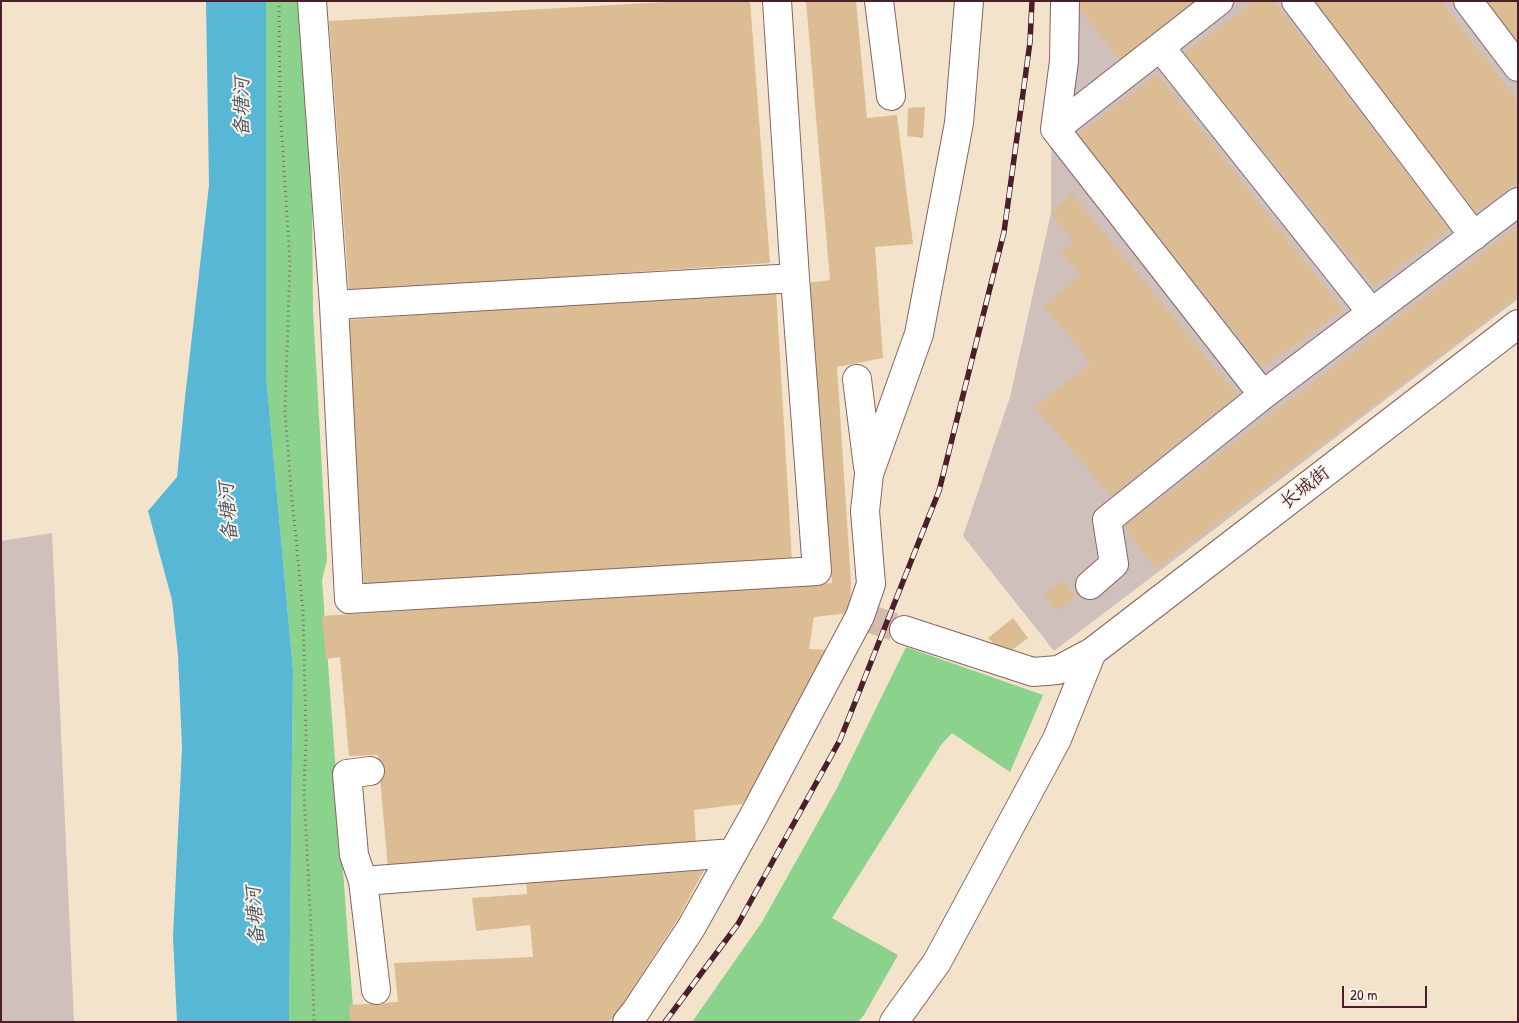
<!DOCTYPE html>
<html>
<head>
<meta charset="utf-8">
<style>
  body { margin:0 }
  #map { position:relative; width:1519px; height:1023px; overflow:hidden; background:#f4e3cb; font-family:"Patrick Hand",sans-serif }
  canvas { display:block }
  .frame { position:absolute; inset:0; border:2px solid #4a1f2b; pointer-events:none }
  .scale { position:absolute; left:1342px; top:986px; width:85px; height:22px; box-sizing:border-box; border:2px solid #4a1f2b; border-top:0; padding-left:6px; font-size:15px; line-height:18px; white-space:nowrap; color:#4a1f2b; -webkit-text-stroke:4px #f7f3e8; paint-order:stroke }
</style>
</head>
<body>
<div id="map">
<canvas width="1519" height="1023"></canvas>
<div class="frame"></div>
<div class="scale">20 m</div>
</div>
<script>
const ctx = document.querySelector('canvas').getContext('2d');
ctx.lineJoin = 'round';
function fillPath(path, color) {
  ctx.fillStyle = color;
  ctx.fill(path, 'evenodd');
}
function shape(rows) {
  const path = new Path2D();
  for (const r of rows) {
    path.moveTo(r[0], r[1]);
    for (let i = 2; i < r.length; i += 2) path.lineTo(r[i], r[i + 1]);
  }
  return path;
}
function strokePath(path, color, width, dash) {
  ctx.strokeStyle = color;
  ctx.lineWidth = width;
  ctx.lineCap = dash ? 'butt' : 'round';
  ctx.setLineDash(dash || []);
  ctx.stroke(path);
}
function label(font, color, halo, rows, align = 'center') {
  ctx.font = font + ' "Patrick Hand","LXGW WenKai TC",sans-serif';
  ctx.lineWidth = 4;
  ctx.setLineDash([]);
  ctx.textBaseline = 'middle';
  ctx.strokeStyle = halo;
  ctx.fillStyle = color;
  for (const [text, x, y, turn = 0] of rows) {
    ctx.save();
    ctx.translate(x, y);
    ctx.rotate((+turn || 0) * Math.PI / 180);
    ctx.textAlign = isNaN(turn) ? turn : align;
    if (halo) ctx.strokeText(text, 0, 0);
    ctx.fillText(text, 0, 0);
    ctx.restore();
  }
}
fillPath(shape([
  [1054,1,1518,1,1518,299,1054,651,963,536,1010,397,1051,213,1052,32],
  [52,533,74,1022,1,1022,1,541]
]), '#cfc0bb');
fillPath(shape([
  [266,1,299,1,312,208,313,310,327,560,322,580,354,1022,289,1022,293,670,266,375],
  [906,647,1043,695,1010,772,952,733,941,745,832,918,898,955,864,1015,858,1022,692,1022,762,922,836,790]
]), '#8bd28d');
fillPath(shape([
  [206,1,266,1,266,375,293,670,289,1022,177,1022,173,937,182,748,178,655,172,600,148,511,177,477,184,407,209,185]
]), '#57b7d5');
fillPath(shape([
  [684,1,750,1,770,263,349,291,329,21],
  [806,1,856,1,867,118,897,115,913,244,875,247,883,358,837,367,851,582,850,613,814,617,809,649,829,650,774,756,742,804,694,810,696,846,388,869,378,755,349,756,340,657,326,659,322,616,832,583,807,283,830,280],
  [1079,1,1200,1,1122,62,1076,5],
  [1255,1,1274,1,1449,229,1374,286,1184,53],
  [1312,1,1441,1,1518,102,1518,181,1476,212],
  [1487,1,1518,1,1518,44],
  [1157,74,1343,310,1263,367,1077,135],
  [925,107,923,138,907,136,908,108],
  [1072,194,1237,395,1111,496,1035,407,1091,363,1044,306,1081,275,1061,251,1074,241,1051,213],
  [1518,226,1518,296,1155,569,1125,526],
  [776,290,792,560,364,590,348,320],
  [1063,580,1075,597,1057,611,1044,595],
  [1013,618,1028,638,1005,655,988,638],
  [704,870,679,917,623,1004,609,1022,350,1022,349,1005,398,1002,394,963,533,957,530,925,476,931,472,898,527,894,526,880]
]), '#dcbc92');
strokePath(shape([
  [867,618,904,630]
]), '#d2bcab', 28, [28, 14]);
const minor = shape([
  [312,1,334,305,349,599,817,571,795,278],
  [879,1,891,96],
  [1219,1,1055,129,1263,395],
  [1296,1,1474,236],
  [1468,1,1518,67],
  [1160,47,1372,313],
  [1055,129,1064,61,1065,1],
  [334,305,795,278,777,1],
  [857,379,868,467],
  [1090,585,1114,564,1107,520,1263,395,1518,202],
  [904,630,1033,672,1058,670,1092,652,1518,324],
  [363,881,354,855,347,774,370,771],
  [376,990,363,881,733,853],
  [627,1022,636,1011,691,928,753,817,860,616,871,584,865,511,869,474,919,334,959,123,969,1],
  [894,1022,937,962,1057,739,1092,652]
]);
strokePath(minor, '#866463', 30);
strokePath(shape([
  [279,1,280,106,290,263,285,410,291,489,303,611,306,738,304,793,312,948,314,1022]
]), '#866463', 3, [1, 4]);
strokePath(minor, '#fff', 28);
const rail = shape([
  [665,1022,738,924,840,740,939,491,1004,232,1030,42,1032,1]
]);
strokePath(rail, '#4a1f2b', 5.5);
strokePath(rail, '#f7f3e8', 4, [11]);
label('19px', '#4a1f2b', '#f7f3e8', [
  ["长城街",1305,488,-38]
]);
label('italic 20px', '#4f5466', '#f7f3e8', [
  ["备塘河",243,107,-90],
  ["备塘河",229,512,-94],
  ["备塘河",256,916,-94]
]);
</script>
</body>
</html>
